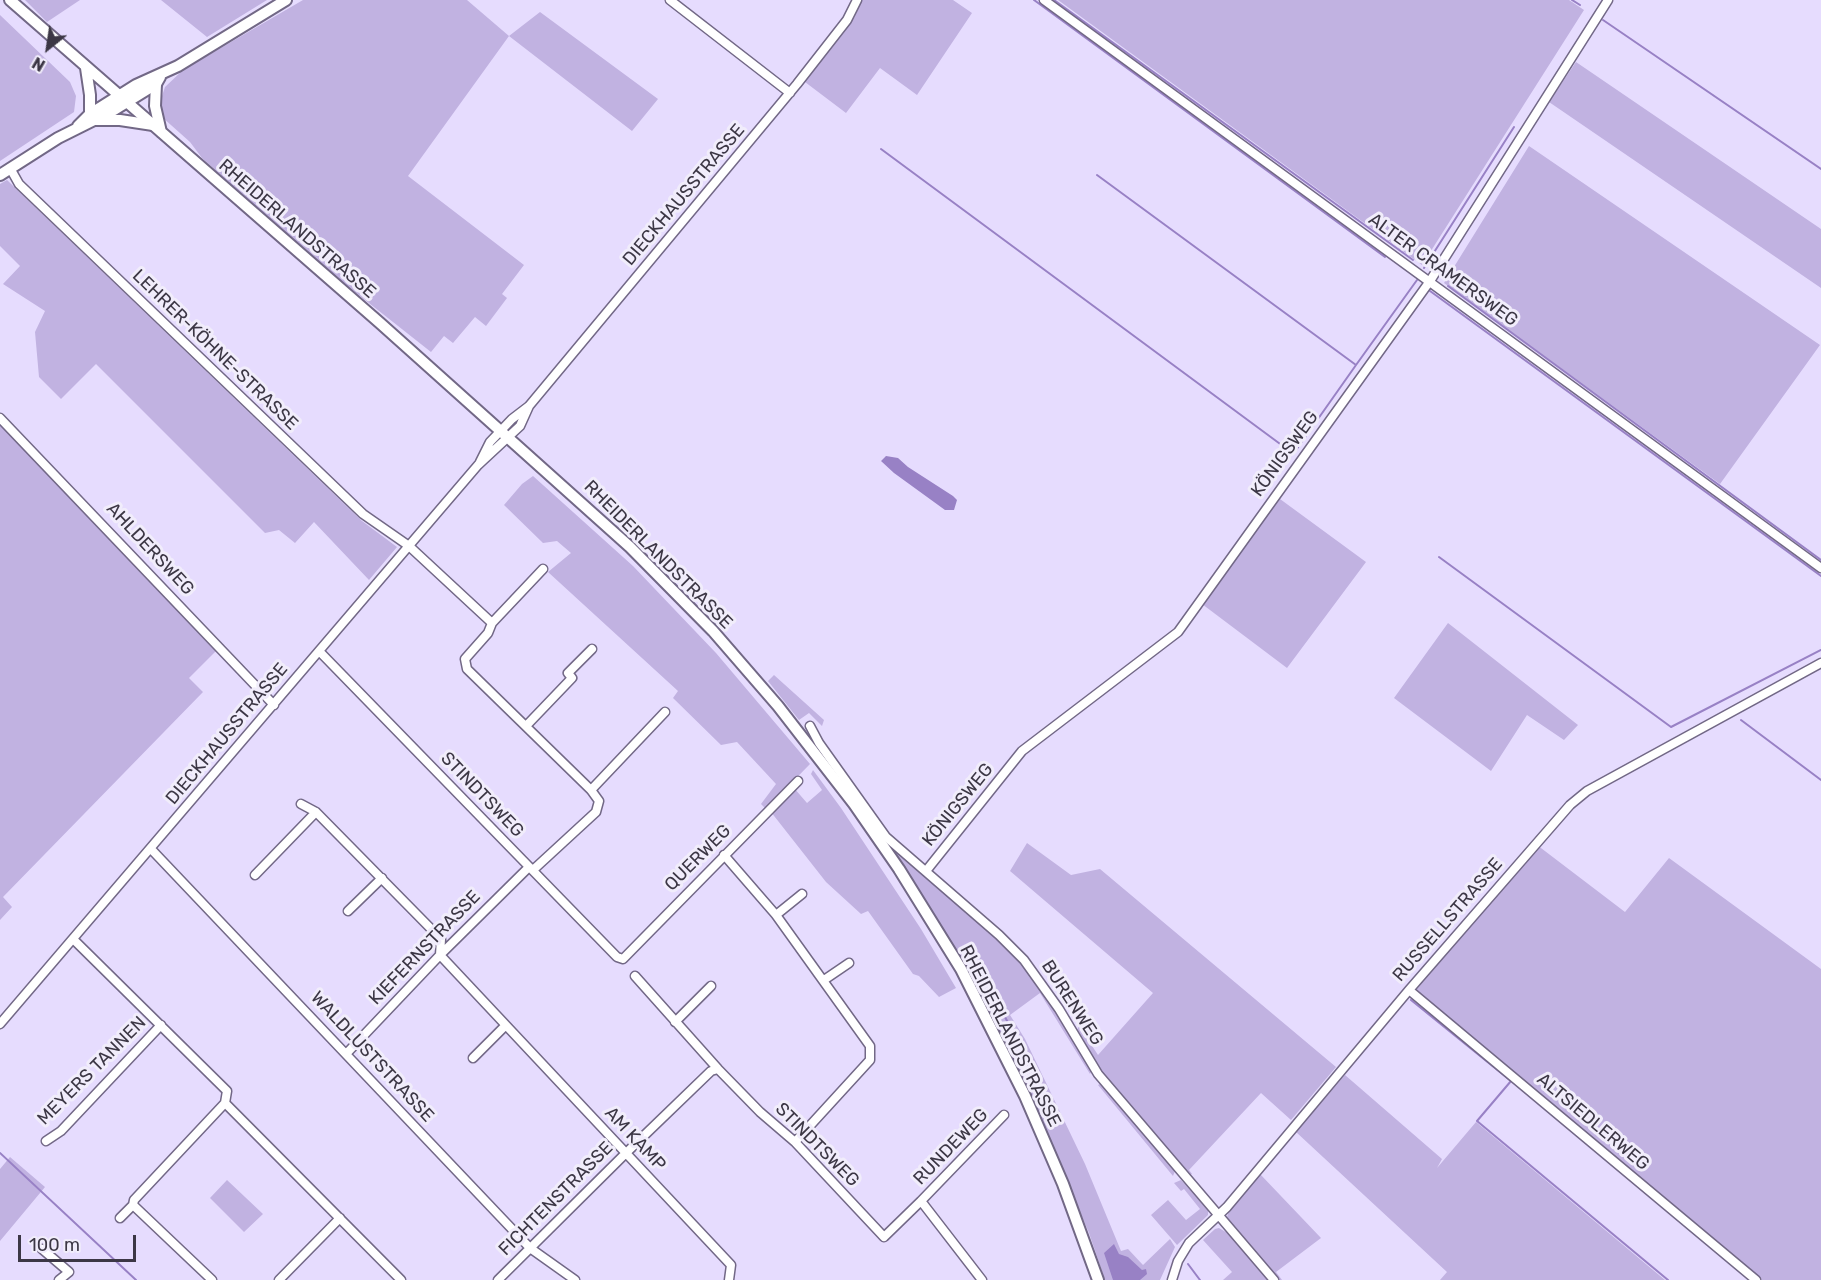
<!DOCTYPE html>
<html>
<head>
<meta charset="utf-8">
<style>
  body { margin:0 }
  #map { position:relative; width:1821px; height:1280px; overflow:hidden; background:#e6dcfe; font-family:Rubik,sans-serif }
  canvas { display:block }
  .north { position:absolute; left:18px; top:18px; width:60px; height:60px; -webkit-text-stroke:4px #f1edfb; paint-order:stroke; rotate:210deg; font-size:16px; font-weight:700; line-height:24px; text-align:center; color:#3c3745 }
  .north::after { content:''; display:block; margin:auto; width:21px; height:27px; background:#3c3745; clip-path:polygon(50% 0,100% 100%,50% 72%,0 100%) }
  .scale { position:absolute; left:18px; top:1235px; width:118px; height:27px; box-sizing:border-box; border:3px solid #3c3745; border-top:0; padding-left:8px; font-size:18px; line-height:21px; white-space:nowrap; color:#3c3745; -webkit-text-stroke:4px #f1edfb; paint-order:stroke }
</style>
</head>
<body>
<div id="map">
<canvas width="1821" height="1280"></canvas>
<div class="north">N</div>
<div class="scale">100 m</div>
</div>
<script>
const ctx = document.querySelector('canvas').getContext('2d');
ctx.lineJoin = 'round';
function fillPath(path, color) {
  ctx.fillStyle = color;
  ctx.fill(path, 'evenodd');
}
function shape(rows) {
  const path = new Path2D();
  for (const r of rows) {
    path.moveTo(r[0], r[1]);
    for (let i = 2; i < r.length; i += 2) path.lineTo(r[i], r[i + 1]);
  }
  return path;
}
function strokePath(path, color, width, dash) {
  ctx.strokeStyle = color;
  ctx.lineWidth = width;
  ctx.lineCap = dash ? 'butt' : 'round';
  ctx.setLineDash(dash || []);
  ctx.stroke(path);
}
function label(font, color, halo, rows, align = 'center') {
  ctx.font = font + ' Rubik,sans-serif';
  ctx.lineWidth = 6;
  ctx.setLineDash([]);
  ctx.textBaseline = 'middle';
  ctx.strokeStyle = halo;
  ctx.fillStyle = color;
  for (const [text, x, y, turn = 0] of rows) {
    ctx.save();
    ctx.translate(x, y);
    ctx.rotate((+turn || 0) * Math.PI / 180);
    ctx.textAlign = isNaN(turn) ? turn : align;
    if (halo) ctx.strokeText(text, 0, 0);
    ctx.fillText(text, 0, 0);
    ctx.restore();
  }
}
fillPath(shape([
  [25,0,80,0,47,22],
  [161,0,267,0,207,37],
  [303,0,467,0,509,36,540,12,658,99,632,131,509,36,408,176,524,265,502,294,507,298,486,326,475,317,453,343,444,336,431,352,336,277,273,223,202,158,190,142,162,117,160,102,165,87,183,70],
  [862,0,953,0,972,13,917,95,880,68,846,113,805,82,846,30,854,18],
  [1058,0,1569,0,1584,10,1422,265],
  [0,15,70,82,76,96,74,112,0,161],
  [1576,62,1821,229,1821,288,1549,102],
  [1529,146,1820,345,1720,484,1444,283],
  [7,180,362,521,397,547,369,580,314,522,295,543,279,530,265,533,96,364,61,399,39,377,35,332,45,311,3,284,20,266,0,246,0,184],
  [0,425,217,650,189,678,203,692,3,897,12,907,0,920],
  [533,476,633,566,716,653,810,764,766,809,761,804,776,784,737,742,721,745,673,698,678,691,548,572,571,553,557,541,543,543,504,505,522,484],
  [1280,499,1366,562,1287,668,1202,604],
  [1448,623,1578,725,1564,740,1527,715,1491,771,1394,698],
  [774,675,824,720,822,726,809,713,799,720,768,681],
  [789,712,812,740,887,842,1001,940,1034,976,1092,1070,1090,1074,1040,993,1010,1015,1025,1039,1085,1164,1121,1251,1128,1249,1143,1265,1170,1239,1175,1247,1160,1280,1105,1280,1089,1233,1047,1135,981,1000],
  [813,770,841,808,921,929,956,988,939,997,919,976,913,974,868,911,861,914,826,882,771,812,794,788,807,803,822,790,811,774],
  [1027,843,1071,875,1100,869,1336,1067,1291,1120,1261,1093,1189,1170,1192,1174,1190,1175,1094,1064,1076,1032,1079,1026,1098,1055,1153,993,1010,871],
  [1537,845,1625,912,1669,858,1821,969,1821,1280,1762,1280,1416,990],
  [1345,1075,1442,1159,1437,1168,1476,1122,1665,1280,1440,1280,1447,1272,1296,1132],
  [1102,1083,1175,1171,1173,1176,1098,1085],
  [10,1157,45,1187,0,1241,0,1169],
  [1260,1174,1321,1238,1276,1272,1282,1280,1278,1280,1228,1220,1227,1217,1229,1211],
  [227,1180,263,1214,244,1232,210,1198],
  [1181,1180,1208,1210,1208,1215,1177,1245,1151,1215,1168,1200,1186,1220,1200,1209,1184,1189,1181,1191,1174,1183],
  [1219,1228,1229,1234,1269,1280,1223,1280,1232,1272,1203,1240,1215,1229]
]), '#c1b2e1');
fillPath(shape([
  [886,456,898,458,908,467,953,496,957,500,954,510,945,510,894,473,881,461],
  [1114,1244,1119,1254,1128,1257,1142,1270,1146,1269,1147,1274,1140,1280,1113,1280,1104,1253]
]), '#9881c5');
strokePath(shape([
  [1034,0,1385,257],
  [1054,0,1413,260],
  [1572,0,1580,5],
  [1603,20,1821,169],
  [881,149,1291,452,1294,453,1356,365],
  [1097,175,1356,365,1417,280],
  [1424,268,1514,127],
  [1448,286,1821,560],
  [1430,291,1821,576],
  [1439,557,1671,727,1821,650],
  [1741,720,1821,780],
  [1411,1000,1511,1081,1477,1121,1668,1280],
  [1005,1017,1044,1092],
  [0,1153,136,1280],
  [1188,1264,1200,1280]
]), '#9881c5', 2);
const minor = shape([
  [670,0,790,93],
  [1044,0,1821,568],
  [10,168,19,184,363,514,409,546,492,623,488,633,465,659,467,669,591,790,599,801,596,812,533,870],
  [0,418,274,705],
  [480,462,490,442,512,419,529,406,797,84,847,20,857,0],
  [492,623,543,569],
  [319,651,617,957,623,959,798,781],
  [526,726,572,678,568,673,592,649],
  [810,726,819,743,886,837,999,935,1024,960,1059,1009,1098,1074,1274,1280],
  [591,790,665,712],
  [301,804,316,812,441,939,440,955,731,1265,729,1280],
  [151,849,530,1248,575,1280],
  [724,855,776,915,870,1046,870,1060,795,1142],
  [926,871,1022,751,1178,632,1430,281,1608,0],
  [255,875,316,812],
  [348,911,382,878],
  [776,915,802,894],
  [73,939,227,1091,225,1103,401,1280],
  [635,976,718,1069,760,1112,795,1142,884,1237,921,1201],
  [824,980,849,963],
  [1409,990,1756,1280],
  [675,1022,711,986],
  [0,1024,478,465,520,426,529,406],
  [346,1054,440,955,529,867],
  [473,1058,505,1026],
  [46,1141,61,1131,161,1025],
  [120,1218,133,1205],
  [42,1249,69,1272,59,1280],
  [212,1280,133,1205,134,1200,225,1103],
  [279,1280,340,1218],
  [498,1280,626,1153,711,1071,718,1069],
  [982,1280,921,1201,1004,1115],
  [1172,1280,1178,1261,1189,1243,1227,1207,1409,990,1570,805,1587,791,1821,663]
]);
const tertiary = shape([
  [96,120,120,120,153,125],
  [78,126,90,114,136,85,178,66,286,0],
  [0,175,58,138,114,110,156,84,160,77]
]);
const secondary = shape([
  [10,0,380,323,630,547,713,631,778,706,854,804,899,869,961,969,1025,1096,1063,1184,1098,1280],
  [86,68,90,95,90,114],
  [156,84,155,106,161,132]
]);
strokePath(minor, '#726886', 11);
strokePath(tertiary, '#726886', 14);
strokePath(secondary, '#726886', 14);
strokePath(minor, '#fff', 8);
strokePath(tertiary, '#fff', 10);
strokePath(secondary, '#fff', 10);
label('18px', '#3c3745', '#f1edfb', [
  ["DIECKHAUSSTRASSE",684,195,-50],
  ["RHEIDERLANDSTRASSE",297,229,41],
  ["ALTER CRAMERSWEG",1443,270,36],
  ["LEHRER-KÖHNE-STRASSE",215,350,44],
  ["KÖNIGSWEG",1285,454,-54],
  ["AHLDERSWEG",150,549,47],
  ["RHEIDERLANDSTRASSE",658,555,45],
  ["DIECKHAUSSTRASSE",227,734,-50],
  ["STINDTSWEG",482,795,46],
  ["KÖNIGSWEG",958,805,-51],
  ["QUERWEG",698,858,-45],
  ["RUSSELLSTRASSE",1448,920,-49],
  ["KIEFERNSTRASSE",425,948,-46],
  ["BURENWEG",1072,1003,57],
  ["RHEIDERLANDSTRASSE",1010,1036,63],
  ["WALDLUSTSTRASSE",372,1057,47],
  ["MEYERS TANNEN",92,1071,-45],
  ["ALTSIEDLERWEG",1593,1122,40],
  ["AM KAMP",635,1139,47],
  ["STINDTSWEG",817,1145,45],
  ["RUNDEWEG",951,1147,-46],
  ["FICHTENSTRASSE",556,1199,-45]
]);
</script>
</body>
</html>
